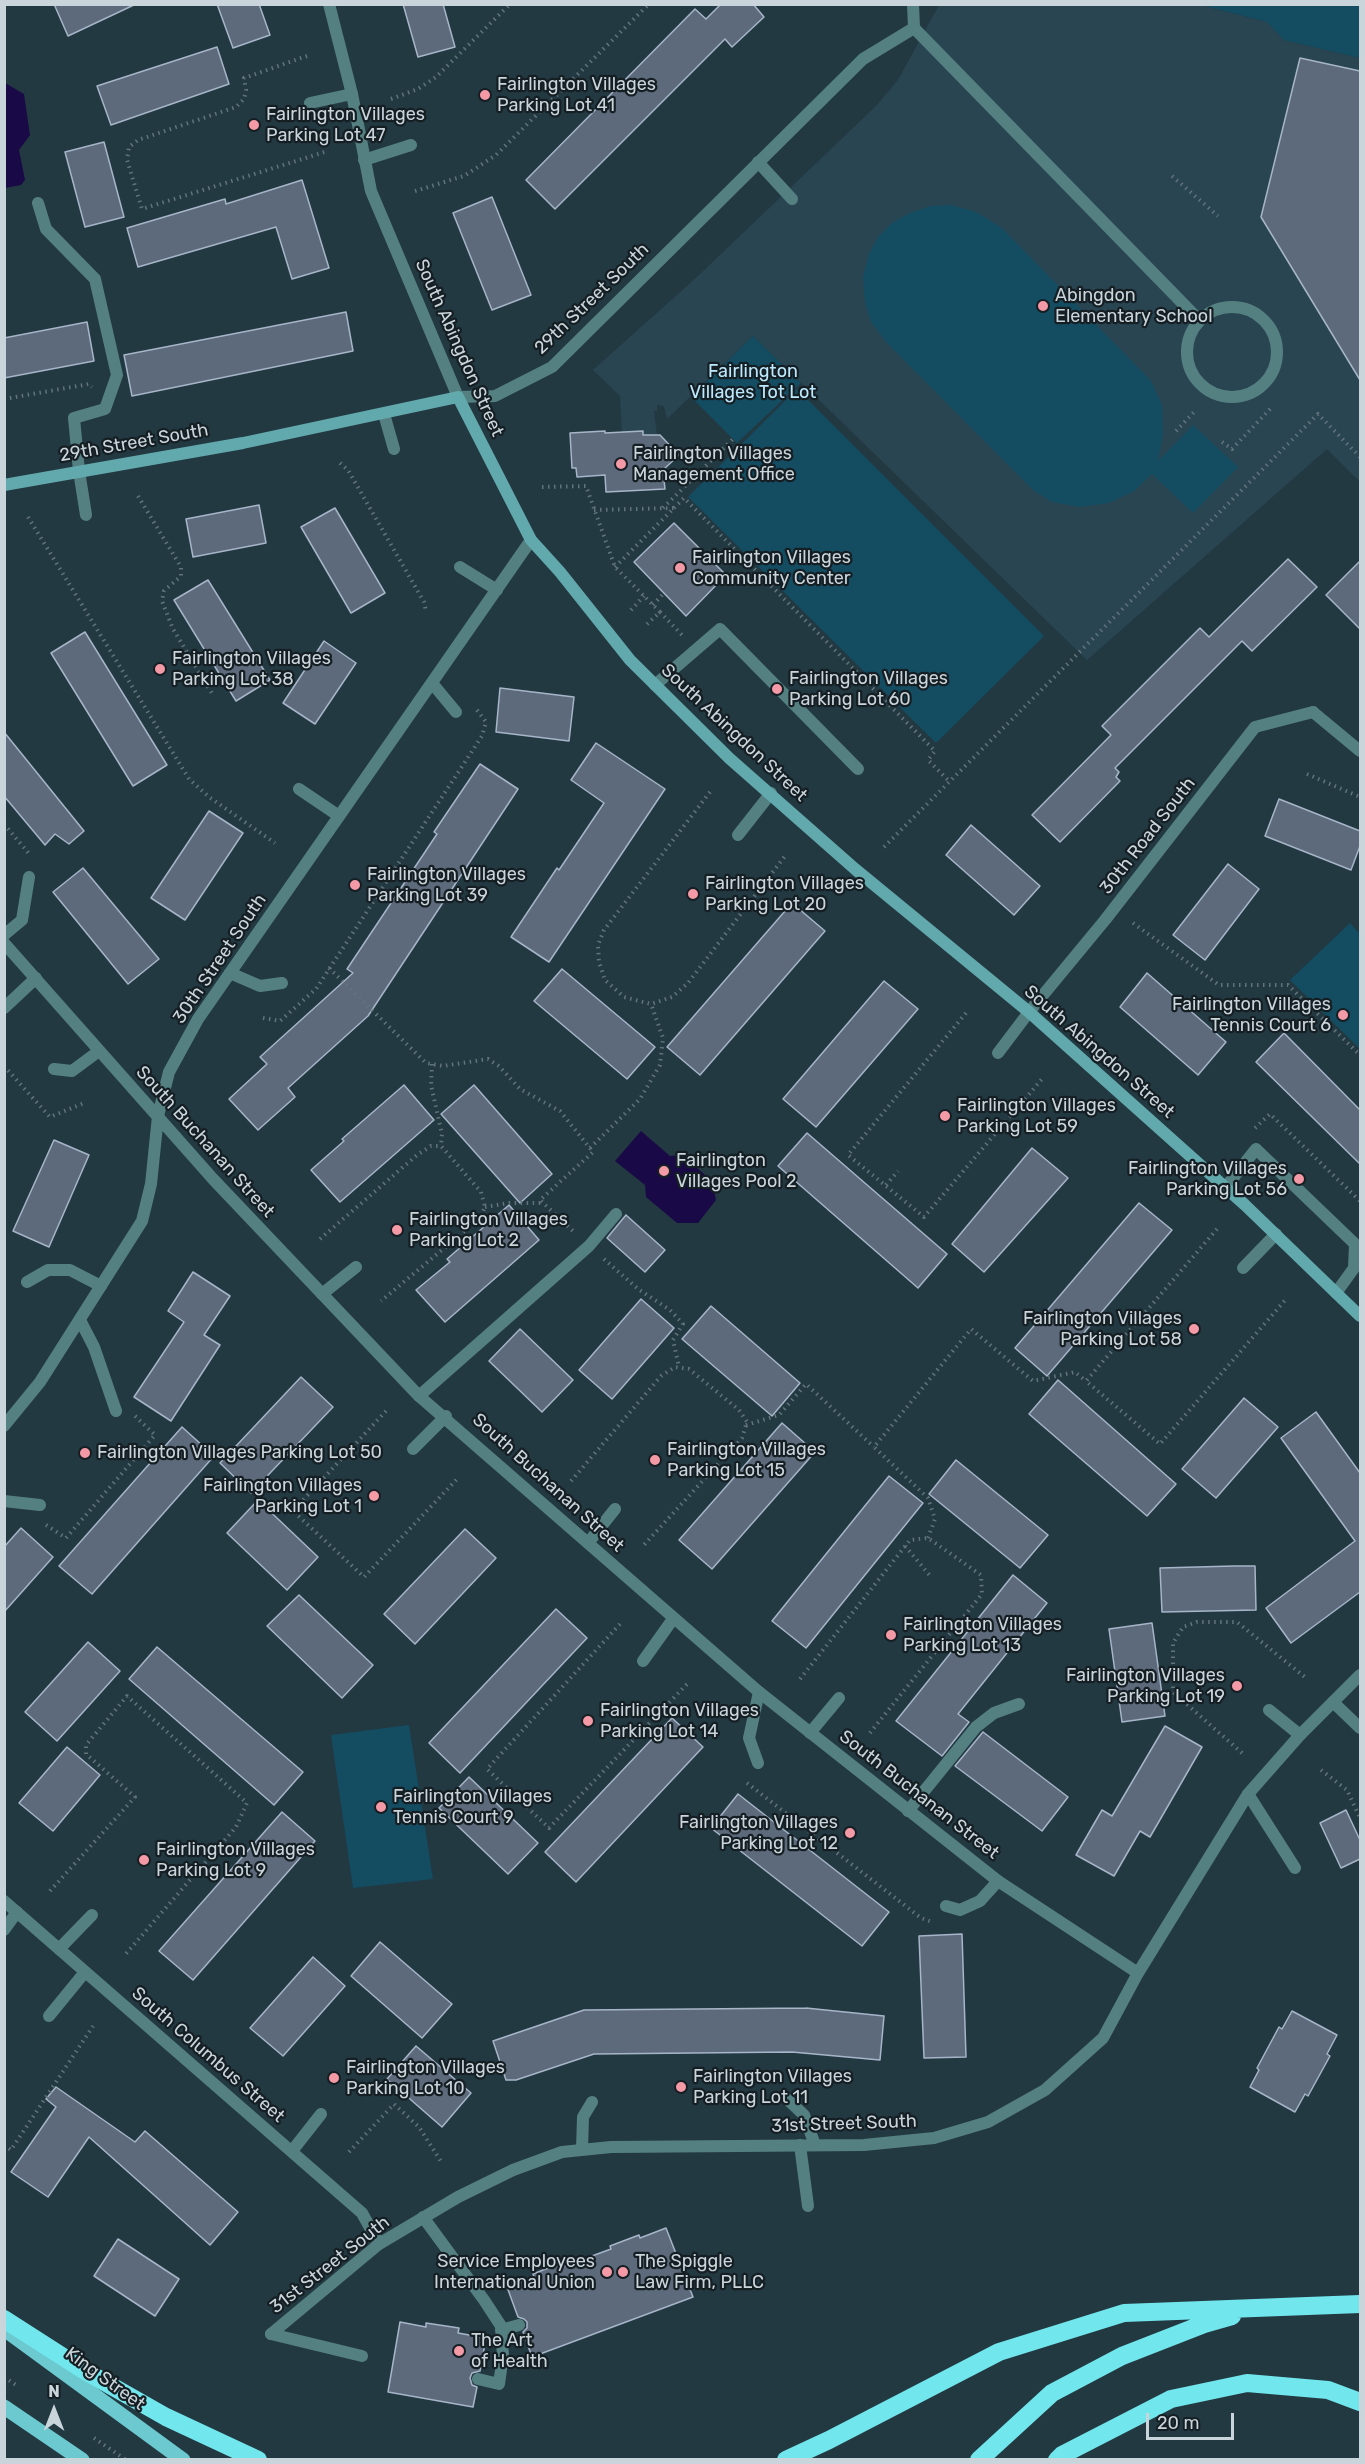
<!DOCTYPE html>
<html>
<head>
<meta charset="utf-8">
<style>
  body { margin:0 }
  #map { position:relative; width:1365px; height:2464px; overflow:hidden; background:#233942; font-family:Rubik,sans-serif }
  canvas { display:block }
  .frame { position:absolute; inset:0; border:6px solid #c9d5db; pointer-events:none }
  .north { position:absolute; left:24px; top:2380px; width:60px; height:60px; -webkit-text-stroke:4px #151e23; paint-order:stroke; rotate:0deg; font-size:16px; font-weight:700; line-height:24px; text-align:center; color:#c9d5db }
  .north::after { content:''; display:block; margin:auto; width:21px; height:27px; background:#c9d5db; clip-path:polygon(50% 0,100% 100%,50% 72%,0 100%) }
  .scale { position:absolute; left:1146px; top:2413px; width:88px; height:27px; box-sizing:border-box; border:3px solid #c9d5db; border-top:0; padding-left:8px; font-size:18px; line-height:21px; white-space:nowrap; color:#c9d5db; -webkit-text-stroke:4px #151e23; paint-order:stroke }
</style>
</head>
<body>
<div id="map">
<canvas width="1365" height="2464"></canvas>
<div class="frame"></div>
<div class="north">N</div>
<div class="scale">20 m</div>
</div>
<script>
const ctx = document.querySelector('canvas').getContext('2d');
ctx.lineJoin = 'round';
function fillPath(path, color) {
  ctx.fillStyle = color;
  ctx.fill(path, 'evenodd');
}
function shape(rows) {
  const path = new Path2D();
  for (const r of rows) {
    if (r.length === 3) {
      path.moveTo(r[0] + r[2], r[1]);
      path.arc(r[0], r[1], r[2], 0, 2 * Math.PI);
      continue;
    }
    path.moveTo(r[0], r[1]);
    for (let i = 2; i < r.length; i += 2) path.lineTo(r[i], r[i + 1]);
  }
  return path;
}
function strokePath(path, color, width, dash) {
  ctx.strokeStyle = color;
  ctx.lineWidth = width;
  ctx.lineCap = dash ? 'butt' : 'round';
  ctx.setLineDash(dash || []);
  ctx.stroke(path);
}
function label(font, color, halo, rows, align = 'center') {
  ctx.font = font + ' Rubik,sans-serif';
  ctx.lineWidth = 4.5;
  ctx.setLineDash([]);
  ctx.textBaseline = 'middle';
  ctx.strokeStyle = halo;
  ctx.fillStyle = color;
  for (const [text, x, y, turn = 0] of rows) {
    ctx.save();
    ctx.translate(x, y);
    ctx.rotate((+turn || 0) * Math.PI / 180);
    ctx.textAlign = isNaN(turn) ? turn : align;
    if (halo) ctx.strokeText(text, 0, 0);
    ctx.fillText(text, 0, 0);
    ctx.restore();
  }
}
fillPath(shape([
  [939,5,1201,5,1267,22,1284,40,1360,58,1360,482,1327,449,1087,660,753,336,667,419,664,406,657,405,657,411,654,411,657,436,643,436,643,432,622,432,620,396,593,370,697,277,876,106,898,80]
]), '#294552');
fillPath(shape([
  [1201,5,1360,5,1360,58,1284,40,1267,22],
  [951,205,976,212,1002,228,1151,381,1162,405,1163,433,1158,461,1193,425,1238,467,1193,513,1152,474,1134,491,1109,503,1080,507,1052,502,1033,490,887,343,871,322,865,302,863,277,869,254,878,237,892,223,910,213,931,206],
  [753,336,801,383,737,443,691,397],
  [797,389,1044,636,936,743,688,497],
  [1350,923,1360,934,1360,1049,1290,980],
  [409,1725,433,1879,353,1888,331,1735]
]), '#144c62');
fillPath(shape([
  [5,83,24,94,30,135,19,150,25,180,21,185,5,188],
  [641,1131,670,1156,682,1155,712,1181,716,1200,698,1223,677,1223,646,1197,645,1185,615,1161]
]), '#190946');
const building = shape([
  [54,4,136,4,68,36,54,4],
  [217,4,259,4,270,35,233,48,217,4],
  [403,4,443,4,455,47,418,57,403,4],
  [721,4,753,4,764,17,732,47,725,39,555,209,526,180,695,9,706,19,721,4],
  [217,47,229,84,111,125,97,86,217,47],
  [1300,58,1360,71,1360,380,1261,217,1300,58],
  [104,142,124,217,85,227,65,152,104,142],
  [302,180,329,268,292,279,276,227,138,267,127,228,225,199,226,204,302,180],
  [492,197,531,295,492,310,453,213,492,197],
  [346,312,353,351,132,396,124,355,346,312],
  [87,322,94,361,4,378,4,338,87,322],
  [605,431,605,433,643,431,643,435,660,435,679,455,663,470,665,489,606,492,605,475,577,477,576,468,572,468,570,433,605,431],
  [259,505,266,543,193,557,186,519,259,505],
  [335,508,385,593,351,613,301,527,335,508],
  [674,523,726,575,686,616,634,562,674,523],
  [1288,559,1317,587,1252,651,1242,641,1115,768,1119,772,1116,777,1120,781,1060,842,1032,815,1111,735,1102,726,1200,628,1209,637,1288,559],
  [1360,561,1360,629,1326,595,1360,561],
  [208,580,270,680,236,701,174,600,208,580],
  [85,632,167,765,133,786,51,653,85,632],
  [324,641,356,663,315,724,283,703,324,641],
  [500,688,574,697,569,741,496,732,500,688],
  [4,732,84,831,69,844,55,834,45,845,4,796,4,732],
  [596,743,665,789,549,962,511,937,557,868,559,870,604,803,571,780,596,743],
  [480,764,518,789,368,1016,288,1088,295,1097,258,1130,229,1099,267,1064,260,1057,353,973,347,969,437,834,434,832,480,764],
  [1279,799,1360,831,1360,846,1351,870,1265,836,1279,799],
  [209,811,243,833,185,920,151,898,209,811],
  [971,825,1040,886,1014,915,946,855,971,825],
  [1228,864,1259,889,1205,960,1173,935,1228,864],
  [83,868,159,959,128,984,53,892,83,868],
  [792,903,825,931,700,1075,667,1047,792,903],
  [562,969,655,1047,627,1079,534,1001,562,969],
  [1147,973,1226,1042,1198,1075,1120,1007,1147,973],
  [884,981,918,1009,816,1127,783,1099,884,981],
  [1284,1033,1360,1110,1360,1164,1256,1062,1284,1033],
  [404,1085,434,1120,340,1202,311,1170,344,1141,342,1139,404,1085],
  [474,1085,552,1174,520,1203,441,1114,474,1085],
  [807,1133,947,1254,918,1288,778,1166,807,1133],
  [54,1140,89,1155,49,1247,13,1231,54,1140],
  [1032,1148,1068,1178,984,1272,952,1244,1032,1148],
  [1139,1203,1172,1230,1047,1376,1015,1348,1139,1203],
  [509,1205,539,1240,445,1322,416,1290,450,1262,447,1259,509,1205],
  [626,1215,665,1250,645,1272,607,1238,626,1215],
  [193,1272,230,1296,204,1335,220,1345,171,1421,134,1397,184,1322,168,1311,193,1272],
  [641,1299,674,1328,612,1399,579,1370,641,1299],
  [711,1306,800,1383,772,1416,682,1339,711,1306],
  [520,1329,573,1380,542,1412,489,1361,520,1329],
  [301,1377,333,1407,251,1493,220,1463,301,1377],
  [1058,1380,1176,1484,1147,1516,1029,1414,1058,1380],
  [1244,1398,1278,1427,1216,1498,1182,1469,1244,1398],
  [1316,1412,1360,1473,1360,1592,1291,1643,1266,1608,1355,1541,1281,1438,1316,1412],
  [782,1423,815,1452,712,1569,679,1540,782,1423],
  [182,1427,214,1456,92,1594,59,1566,182,1427],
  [956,1460,1048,1535,1020,1568,929,1494,956,1460],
  [889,1476,923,1503,806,1648,772,1621,889,1476],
  [258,1500,318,1557,287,1590,227,1533,258,1500],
  [21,1528,53,1557,4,1612,4,1547,21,1528],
  [465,1529,496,1558,415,1644,384,1614,465,1529],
  [1234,1566,1255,1566,1256,1610,1162,1612,1160,1568,1234,1566],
  [1013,1575,1047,1603,958,1714,969,1722,942,1756,896,1721,1013,1575],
  [299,1595,373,1665,342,1698,267,1626,299,1595],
  [556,1609,587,1638,460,1773,429,1743,556,1609],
  [1152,1623,1165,1716,1122,1722,1109,1629,1152,1623],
  [88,1642,120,1671,57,1741,25,1712,88,1642],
  [157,1647,303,1772,274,1805,129,1679,157,1647],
  [672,1718,703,1747,576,1882,545,1852,672,1718],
  [1165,1726,1202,1747,1150,1837,1140,1831,1114,1876,1076,1855,1102,1810,1112,1816,1165,1726],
  [983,1732,1068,1797,1042,1831,955,1766,983,1732],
  [67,1747,100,1775,53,1831,19,1803,67,1747],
  [469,1777,538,1843,508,1874,439,1808,469,1777],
  [738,1794,889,1912,862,1946,711,1828,738,1794],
  [1346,1810,1360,1840,1360,1859,1341,1868,1320,1823,1346,1810],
  [282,1812,315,1841,193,1980,159,1951,282,1812],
  [962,1934,966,2057,924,2058,919,1936,962,1934],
  [380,1942,452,2004,422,2038,351,1976,380,1942],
  [313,1957,345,1986,283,2056,250,2028,313,1957],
  [806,2008,884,2016,880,2060,792,2052,594,2054,516,2080,506,2080,493,2041,584,2010,806,2008],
  [1292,2011,1337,2035,1327,2054,1330,2056,1308,2096,1305,2094,1295,2112,1250,2087,1259,2070,1257,2068,1279,2027,1282,2029,1292,2011],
  [416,2046,471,2093,442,2127,387,2079,416,2046],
  [56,2087,135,2142,145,2131,238,2212,210,2245,89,2137,48,2197,11,2172,56,2107,46,2099,56,2087],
  [666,2228,693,2297,532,2357,523,2332,527,2328,527,2322,524,2319,518,2317,507,2287,534,2278,533,2274,561,2263,562,2267,611,2249,610,2246,639,2235,640,2238,666,2228],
  [118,2239,179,2279,155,2316,94,2276,118,2239],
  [400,2322,426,2327,426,2323,459,2328,458,2333,486,2338,480,2371,472,2373,470,2378,472,2385,477,2387,473,2407,388,2392,400,2322]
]);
fillPath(building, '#5d6a7b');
strokePath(building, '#a7b5c9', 1.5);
strokePath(shape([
  [307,56,244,78,246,90,244,99,236,107,138,140,129,147,127,160,142,209,328,151],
  [391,99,418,89,436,77,510,4],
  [1172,176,1218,216],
  [415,191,464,176,496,155,649,4],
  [4,399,89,384,92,387],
  [1176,431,1195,411],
  [1222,442,1232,449,1272,407],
  [340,463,348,470,424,602,426,611],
  [542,487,586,486,615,567,660,612,645,626],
  [138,496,181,567,181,576,164,591,162,601,173,629,213,695],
  [663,508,733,439],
  [674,508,684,498,935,751,928,760,949,781],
  [594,510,674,508,615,567],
  [28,517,189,779,209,797,275,843],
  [653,605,664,593],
  [631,610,644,596],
  [660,612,682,635],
  [1307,774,1360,797],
  [710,792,604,930,598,945,599,962,605,980,624,997,651,1004,672,997,688,983,785,856],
  [4,824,31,856],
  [884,847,1318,414,1360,457],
  [1133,923,1219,985,1288,985,1360,1055],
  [329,968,426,1063,443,1066,488,1059,499,1066,520,1089,560,1111,593,1152,540,1200,574,1232],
  [966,1013,848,1155,924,1217,1042,1079],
  [263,1018,280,1021,316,989,482,736,486,722,477,710],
  [4,1037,4,1049],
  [432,1064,431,1085,442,1134,441,1146],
  [4,1066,50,1117,84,1103],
  [1255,1128,1270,1114,1360,1201],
  [590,1148,640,1099,660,1065,663,1038,651,1004],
  [886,1185,898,1171],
  [485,1207,509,1203,543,1203],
  [1217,1229,1086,1381,1160,1444,1287,1298],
  [320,1239,417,1155,431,1146,441,1146,481,1192,485,1207,479,1219,381,1301],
  [604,1259,638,1289,670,1310,683,1324,673,1340,679,1367],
  [386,1411,293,1511,364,1577,458,1478],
  [746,1425,779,1415,806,1384,874,1447],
  [571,1481,661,1376,675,1367,689,1369,739,1410,747,1422,742,1438,643,1546],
  [46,1525,66,1538,155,1435,135,1416],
  [928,1538,935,1519,928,1498,874,1447,971,1329,1033,1381,1075,1372,1086,1381],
  [905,1546,932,1578],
  [620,1624,487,1769,549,1828,688,1683],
  [800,1679,910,1540,928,1538,981,1575,982,1594,869,1734],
  [1242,1753,1173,1692,1173,1643,1183,1627,1197,1622,1237,1622,1306,1678],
  [1321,1770,1347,1790,1360,1818],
  [747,1783,921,1918,932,1922],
  [50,1891,135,1797,86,1754,86,1745,127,1696,247,1803,236,1827,124,1956],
  [4,2145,11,2150,93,2026],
  [349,2152,394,2104,419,2127,442,2163],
  [4,2377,19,2387],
  [94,2438,126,2460]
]), '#61737b', 4, [1.5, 4.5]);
strokePath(shape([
  [914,28,1199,320],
  [310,103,352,94],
  [364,160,411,145],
  [758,162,792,199],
  [38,203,46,229,95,279,117,375,105,409,74,418,79,471,86,515],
  [1232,352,45],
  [384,414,394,449],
  [460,567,497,590],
  [432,683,456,712],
  [655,685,720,629,858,769],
  [1313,712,1360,751],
  [299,789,339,816],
  [738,835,771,793],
  [4,935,22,920,29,877],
  [230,973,260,986,282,983],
  [4,1008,36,978],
  [998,1053,1029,1012],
  [54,1069,72,1071,99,1051],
  [1225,1188,1256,1149,1355,1244,1354,1268,1336,1293],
  [1243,1268,1276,1234],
  [27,1282,48,1270,70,1270,101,1286],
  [322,1294,356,1267],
  [80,1320,94,1347,116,1411],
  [419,1396,589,1246,616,1214],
  [413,1449,446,1416],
  [4,1501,40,1505],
  [588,1543,615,1509],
  [643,1661,673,1619],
  [1333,1702,1360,1728],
  [1269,1710,1300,1735],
  [810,1733,839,1698],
  [758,1763,749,1738,759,1692],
  [1248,1794,1295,1868],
  [908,1811,976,1727,994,1713,1019,1704],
  [946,1906,960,1910,980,1901,998,1881],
  [4,1930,17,1912],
  [59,1949,92,1915],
  [49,2016,85,1972],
  [787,2099,804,2115,815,2145],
  [800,2145,808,2206],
  [582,2149,583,2117,592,2102],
  [292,2151,321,2114],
  [423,2217,484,2300,501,2326,503,2356,499,2384,478,2379],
  [501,2330,519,2325],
  [271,2334,362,2356]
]), '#558082', 12);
strokePath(shape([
  [329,4,352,94,371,191,458,397,495,396,552,367,863,59,914,28,913,4],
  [4,943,213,1179,419,1396,759,1692,998,1881,1138,1973],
  [1029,1012,1105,920,1255,727,1313,712],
  [4,1426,40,1382,142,1221,151,1184,158,1116,169,1072,198,1019,531,540],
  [4,1901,362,2213,379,2244],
  [271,2334,379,2244,458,2197,513,2170,562,2152,611,2147,864,2145,934,2138,988,2122,1045,2090,1103,2038,1138,1973,1248,1794,1300,1735,1360,1675]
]), '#558082', 12);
strokePath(shape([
  [4,485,243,443,458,397,531,540,560,572,630,660,729,758,855,869,1029,1012,1245,1205,1360,1316]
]), '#62a9ad', 12);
strokePath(shape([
  [4,2329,183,2460],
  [4,2407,82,2460]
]), '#6bc9cf', 15);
strokePath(shape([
  [4,2319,85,2371,166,2417,258,2460],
  [786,2460,829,2440,999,2352,1124,2313,1360,2304],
  [979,2460,1052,2393,1122,2356,1204,2324,1232,2316],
  [1057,2460,1062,2455,1171,2399,1247,2383,1328,2390,1360,2402]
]), '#72e6ed', 18);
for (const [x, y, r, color] of [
  [485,95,6,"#f49aa6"],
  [254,125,6,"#f49aa6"],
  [1043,306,6,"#f49aa6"],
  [621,464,6,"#f49aa6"],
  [680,568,6,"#f49aa6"],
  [160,669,6,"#f49aa6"],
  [777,689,6,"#f49aa6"],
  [355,885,6,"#f49aa6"],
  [693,894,6,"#f49aa6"],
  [1343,1015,6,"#f49aa6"],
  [945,1116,6,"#f49aa6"],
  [664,1171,6,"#f49aa6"],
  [1299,1179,6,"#f49aa6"],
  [397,1230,6,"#f49aa6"],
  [1194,1329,6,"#f49aa6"],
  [85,1453,6,"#f49aa6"],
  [655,1460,6,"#f49aa6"],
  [374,1496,6,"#f49aa6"],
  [891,1635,6,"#f49aa6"],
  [1237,1686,6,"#f49aa6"],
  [588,1721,6,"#f49aa6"],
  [381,1807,6,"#f49aa6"],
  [850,1833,6,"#f49aa6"],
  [144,1860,6,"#f49aa6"],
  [334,2078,6,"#f49aa6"],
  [681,2087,6,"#f49aa6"],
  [607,2272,6,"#f49aa6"],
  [623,2272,6,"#f49aa6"],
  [459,2351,6,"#f49aa6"]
]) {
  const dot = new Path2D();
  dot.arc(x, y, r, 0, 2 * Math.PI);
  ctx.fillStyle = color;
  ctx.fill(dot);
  strokePath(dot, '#151e23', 2);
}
label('18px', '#c9d5db', '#151e23', [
  ["Fairlington Villages",497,85],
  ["Parking Lot 41",497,106],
  ["Fairlington Villages",266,115],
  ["Parking Lot 47",266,136],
  ["Abingdon",1055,296],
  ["Elementary School",1055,317],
  ["Fairlington Villages",633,454],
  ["Management Office",633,475],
  ["Fairlington Villages",692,558],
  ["Community Center",692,579],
  ["Fairlington Villages",172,659],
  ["Parking Lot 38",172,680],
  ["Fairlington Villages",789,679],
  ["Parking Lot 60",789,700],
  ["Fairlington Villages",367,875],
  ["Parking Lot 39",367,896],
  ["Fairlington Villages",705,884],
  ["Parking Lot 20",705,905],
  ["Fairlington Villages",1331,1005,"right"],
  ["Tennis Court 6",1331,1026,"right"],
  ["Fairlington Villages",957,1106],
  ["Parking Lot 59",957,1127],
  ["Fairlington",676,1161],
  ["Villages Pool 2",676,1182],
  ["Fairlington Villages",1287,1169,"right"],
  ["Parking Lot 56",1287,1190,"right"],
  ["Fairlington Villages",409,1220],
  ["Parking Lot 2",409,1241],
  ["Fairlington Villages",1182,1319,"right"],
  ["Parking Lot 58",1182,1340,"right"],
  ["Fairlington Villages",667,1450],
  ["Parking Lot 15",667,1471],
  ["Fairlington Villages Parking Lot 50",97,1453],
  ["Fairlington Villages",362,1486,"right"],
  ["Parking Lot 1",362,1507,"right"],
  ["Fairlington Villages",903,1625],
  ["Parking Lot 13",903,1646],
  ["Fairlington Villages",1225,1676,"right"],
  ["Parking Lot 19",1225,1697,"right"],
  ["Fairlington Villages",600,1711],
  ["Parking Lot 14",600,1732],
  ["Fairlington Villages",393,1797],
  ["Tennis Court 9",393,1818],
  ["Fairlington Villages",838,1823,"right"],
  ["Parking Lot 12",838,1844,"right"],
  ["Fairlington Villages",156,1850],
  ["Parking Lot 9",156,1871],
  ["Fairlington Villages",346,2068],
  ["Parking Lot 10",346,2089],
  ["Fairlington Villages",693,2077],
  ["Parking Lot 11",693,2098],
  ["Service Employees",595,2262,"right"],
  ["International Union",595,2283,"right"],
  ["The Spiggle",635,2262],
  ["Law Firm, PLLC",635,2283],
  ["The Art",471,2341],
  ["of Health",471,2362]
], 'left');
label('18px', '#c9d5db', '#151e23', [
  ["29th Street South",592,299,-44],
  ["South Abingdon Street",459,348,66],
  ["29th Street South",134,443,-10],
  ["South Abingdon Street",734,733,43],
  ["30th Road South",1148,836,-52],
  ["30th Street South",220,959,-56],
  ["South Abingdon Street",1099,1052,41],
  ["South Buchanan Street",205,1142,48],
  ["South Buchanan Street",548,1483,42],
  ["South Buchanan Street",919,1795,38],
  ["South Columbus Street",208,2055,41],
  ["31st Street South",844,2124,-2],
  ["31st Street South",330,2265,-38],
  ["King Street",105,2379,36]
]);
label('18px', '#bce8fd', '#151e23', [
  ["Fairlington",753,372],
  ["Villages Tot Lot",753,393]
]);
</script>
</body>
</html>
